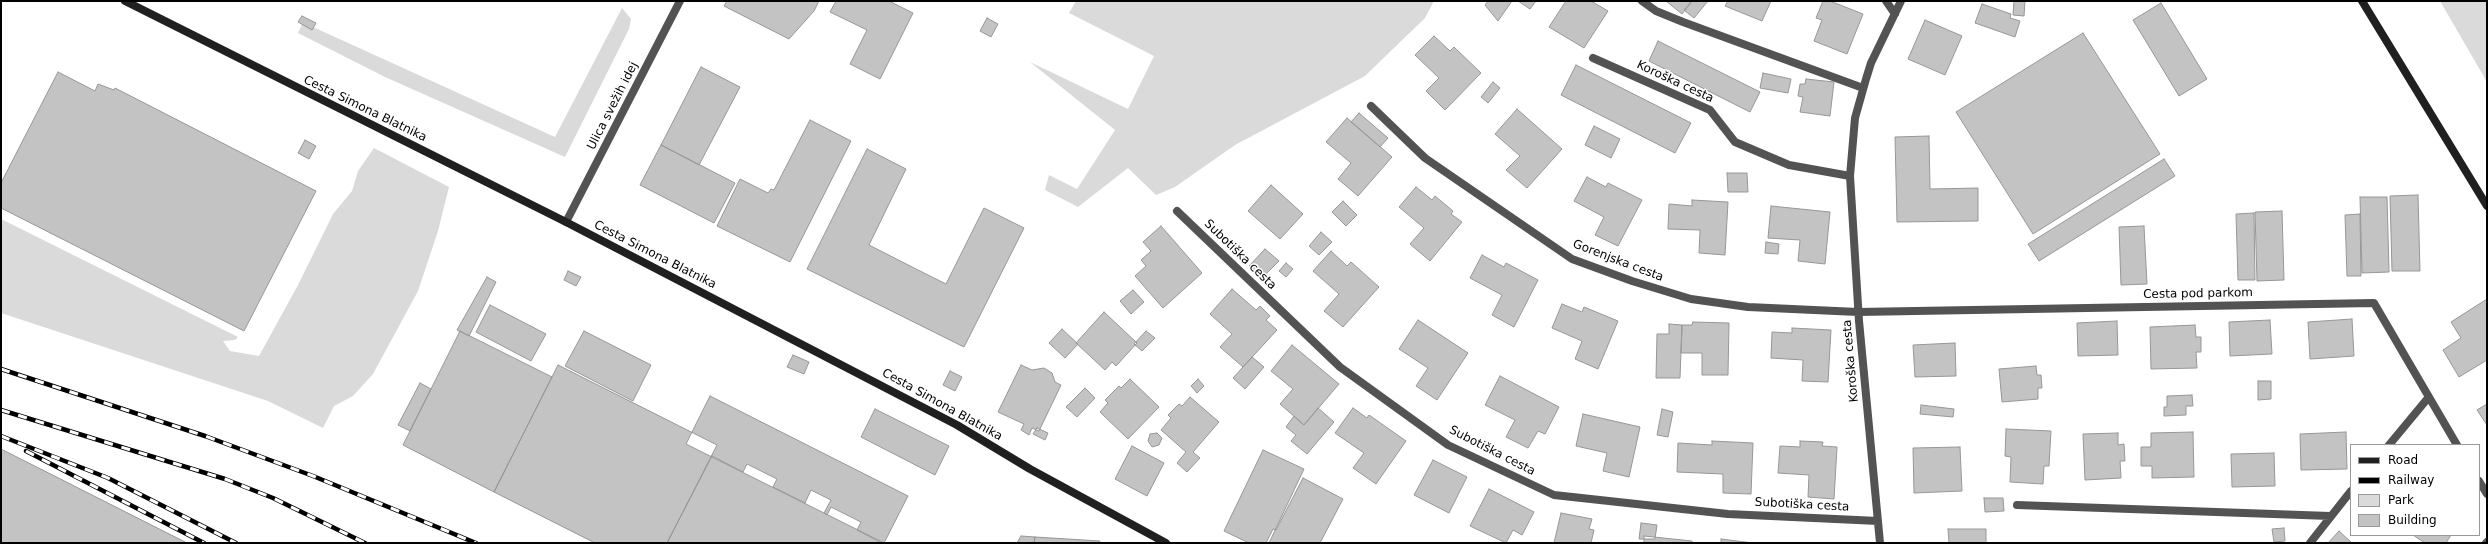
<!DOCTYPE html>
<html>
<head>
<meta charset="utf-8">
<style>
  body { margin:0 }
  #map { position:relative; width:2488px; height:544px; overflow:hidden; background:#fff; font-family:"DejaVu Sans",sans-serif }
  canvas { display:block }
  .frame { position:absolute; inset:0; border:2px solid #000; pointer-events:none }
  .legend { position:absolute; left:2350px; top:444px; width:130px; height:92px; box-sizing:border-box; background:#fff; border:1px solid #999; margin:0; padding:5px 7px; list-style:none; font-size:12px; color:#000 }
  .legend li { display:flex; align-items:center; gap:8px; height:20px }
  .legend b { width:20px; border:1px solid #999 }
</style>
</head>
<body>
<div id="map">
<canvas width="2488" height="544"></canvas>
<div class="frame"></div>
<ul class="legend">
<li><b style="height:5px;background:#202020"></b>Road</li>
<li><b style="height:5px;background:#000"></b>Railway</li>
<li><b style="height:11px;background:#dadada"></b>Park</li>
<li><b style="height:11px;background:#c3c3c3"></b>Building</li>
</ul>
</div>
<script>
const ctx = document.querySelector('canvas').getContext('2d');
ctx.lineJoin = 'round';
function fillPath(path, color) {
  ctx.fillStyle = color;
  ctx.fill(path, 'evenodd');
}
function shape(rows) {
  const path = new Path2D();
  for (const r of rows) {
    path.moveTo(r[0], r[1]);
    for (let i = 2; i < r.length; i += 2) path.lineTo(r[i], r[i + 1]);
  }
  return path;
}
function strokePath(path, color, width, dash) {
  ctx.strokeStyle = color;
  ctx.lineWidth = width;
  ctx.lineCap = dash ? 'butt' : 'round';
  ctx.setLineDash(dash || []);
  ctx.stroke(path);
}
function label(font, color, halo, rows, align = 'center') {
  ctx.font = font + ' "DejaVu Sans",sans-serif';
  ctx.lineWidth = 3;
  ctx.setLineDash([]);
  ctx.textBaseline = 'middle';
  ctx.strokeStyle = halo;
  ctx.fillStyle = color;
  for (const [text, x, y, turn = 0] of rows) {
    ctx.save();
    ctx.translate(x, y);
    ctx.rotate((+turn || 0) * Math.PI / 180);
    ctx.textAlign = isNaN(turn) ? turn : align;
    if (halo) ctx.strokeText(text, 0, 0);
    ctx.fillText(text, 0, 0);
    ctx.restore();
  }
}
fillPath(shape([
  [1076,1,1434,1,1425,18,1365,76,1235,145,1175,187,1156,195,1128,168,1078,207,1045,190,1049,175,1077,189,1115,130,1030,62,1128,109,1154,56,1069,13],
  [2440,1,2487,1,2487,82],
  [622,8,631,19,629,29,565,157,385,77,298,33,302,24,313,27,555,137],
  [374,148,449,187,438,231,418,291,373,374,353,396,334,406,323,428,268,401,1,313,1,219,238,337,235,340,223,341,230,351,259,356,298,285,333,214,352,191,358,171]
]), '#dadada');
const building = shape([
  [727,1,819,1,814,11,789,39,724,6,727,1],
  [836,1,889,1,913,13,880,79,850,64,867,30,830,12,836,1],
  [1488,1,1512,1,1498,21,1485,5,1488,1],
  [1518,1,1536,1,1530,9,1518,1],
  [1566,1,1591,1,1608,11,1584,48,1549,27,1566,1],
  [1666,1,1692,1,1682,14,1666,1],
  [1692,1,1708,1,1694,18,1684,10,1692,1],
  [1728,1,1771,1,1762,21,1725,6,1728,1],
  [1823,1,1830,1,1863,14,1847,54,1814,41,1822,20,1816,18,1823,1],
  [2014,1,2025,1,2024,16,2013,15,2014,1],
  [2161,3,2207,79,2179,96,2133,20,2161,3],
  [1982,4,2011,14,2010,18,2020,21,2015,37,1975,23,1982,4],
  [302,16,316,23,312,30,298,22,302,16],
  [987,18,998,24,991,37,980,31,987,18],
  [1925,20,1962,36,1945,75,1908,59,1925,20],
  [2083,33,2160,154,2033,234,1956,112,2083,33],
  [1434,36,1450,51,1454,47,1481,73,1445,110,1426,91,1439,78,1415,55,1434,36],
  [1658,41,1760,92,1750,112,1649,61,1658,41],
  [1576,65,1691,123,1675,153,1561,95,1576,65],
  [701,67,740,87,699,165,661,145,701,67],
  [58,72,95,91,98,84,114,90,115,88,316,191,244,331,1,208,1,183,58,72],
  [1763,73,1791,79,1788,93,1760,88,1763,73],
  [1806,79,1834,82,1830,116,1800,112,1803,97,1798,96,1800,84,1805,84,1806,79],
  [1493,82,1500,88,1488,103,1481,97,1493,82],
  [1517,109,1562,149,1527,188,1506,170,1520,156,1495,134,1517,109],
  [1359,113,1388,138,1380,147,1351,122,1359,113],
  [1347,118,1392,157,1358,196,1338,179,1351,163,1326,142,1347,118],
  [810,120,851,141,790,262,717,226,740,179,768,193,771,189,774,190,810,120],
  [1594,126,1620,139,1611,158,1585,145,1594,126],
  [1929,136,1930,189,1978,188,1978,221,1897,222,1895,137,1929,136],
  [305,140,316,146,309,159,298,153,305,140],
  [661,145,735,183,714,223,640,185,661,145],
  [867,149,906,169,869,245,916,269,946,284,984,208,1024,228,964,347,807,269,867,149],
  [2164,159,2175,176,2039,261,2028,244,2164,159],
  [1727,173,1747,173,1748,192,1728,192,1727,173],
  [1587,177,1606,187,1608,183,1642,200,1618,246,1595,235,1604,217,1574,201,1587,177],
  [1271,185,1303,214,1280,239,1248,211,1271,185],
  [1416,187,1432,200,1435,196,1453,211,1451,214,1462,222,1430,261,1410,244,1424,228,1399,207,1416,187],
  [2418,195,2420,271,2392,271,2390,196,2418,195],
  [2360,197,2387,197,2389,272,2362,273,2360,197],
  [1692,200,1728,202,1725,255,1699,253,1700,230,1668,229,1669,204,1692,206,1692,200],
  [1343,201,1357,215,1346,226,1332,212,1343,201],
  [1771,206,1830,212,1825,264,1798,261,1800,240,1768,238,1771,206],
  [2282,211,2284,280,2257,281,2255,212,2282,211],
  [2254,213,2255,280,2238,280,2236,214,2254,213],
  [2360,214,2361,276,2347,276,2345,215,2360,214],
  [1161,226,1202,273,1163,308,1135,276,1146,266,1141,260,1151,251,1143,242,1161,226],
  [2144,226,2147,284,2121,285,2119,227,2144,226],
  [1321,232,1332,242,1319,255,1309,246,1321,232],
  [1766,242,1779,244,1778,254,1765,253,1766,242],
  [1265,249,1279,261,1262,278,1249,266,1265,249],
  [1331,251,1347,266,1351,262,1379,287,1343,327,1324,311,1339,294,1313,271,1331,251],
  [1482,255,1504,267,1506,263,1538,280,1514,327,1492,315,1502,295,1470,278,1482,255],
  [1286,263,1293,269,1286,277,1279,271,1286,263],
  [568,271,581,277,576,286,564,280,568,271],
  [487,277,496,282,469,336,457,330,487,277],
  [1232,289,1256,310,1260,306,1270,316,1266,320,1277,330,1243,367,1220,347,1232,334,1210,314,1232,289],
  [1133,290,1144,302,1131,314,1120,301,1133,290],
  [2487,299,2487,360,2459,377,2443,350,2461,338,2451,322,2487,299],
  [1562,304,1582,312,1584,307,1618,321,1598,369,1575,359,1582,341,1552,328,1562,304],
  [490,305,546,334,531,361,476,332,490,305],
  [1104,312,1137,343,1116,366,1112,362,1105,370,1076,343,1104,312],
  [2352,319,2354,356,2310,359,2308,322,2352,319],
  [1418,320,1468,353,1437,400,1416,386,1428,368,1399,349,1418,320],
  [2270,320,2272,354,2230,356,2229,322,2270,320],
  [2117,321,2118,355,2078,356,2077,323,2117,321],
  [1693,322,1729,323,1728,375,1702,375,1702,353,1681,353,1682,325,1692,325,1693,322],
  [1669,324,1682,325,1680,378,1656,378,1657,334,1669,334,1669,324],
  [2195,325,2196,337,2201,337,2201,352,2196,352,2197,368,2151,369,2150,327,2195,325],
  [1792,328,1831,330,1828,382,1802,381,1803,360,1771,358,1772,332,1792,333,1792,328],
  [1062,329,1078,344,1065,358,1049,343,1062,329],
  [460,331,552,377,494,492,403,445,460,331],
  [584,331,651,365,633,401,565,366,584,331],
  [1146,331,1155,338,1142,351,1134,344,1146,331],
  [1955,343,1956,376,1915,377,1913,345,1955,343],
  [1292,345,1339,384,1304,425,1280,404,1293,389,1271,371,1292,345],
  [793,355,809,362,804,374,787,367,793,355],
  [1252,357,1264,367,1245,389,1233,378,1252,357],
  [558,365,717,445,667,543,595,543,494,492,558,365],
  [1021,365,1032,370,1044,368,1052,373,1055,382,1061,385,1039,431,1032,428,1029,435,1021,430,1024,424,998,412,1021,365],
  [2036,366,2037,375,2041,375,2042,388,2038,388,2038,399,2002,402,1999,369,2036,366],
  [950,371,962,377,955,391,943,385,950,371],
  [1500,376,1559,407,1545,434,1538,431,1528,448,1506,437,1515,420,1485,405,1500,376],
  [1130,379,1159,407,1128,439,1100,412,1108,403,1105,400,1119,386,1121,388,1130,379],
  [1198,379,1204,386,1197,393,1191,386,1198,379],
  [2258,381,2271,381,2271,399,2258,400,2258,381],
  [420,383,431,389,410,431,398,425,420,383],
  [1085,388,1095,398,1077,417,1066,407,1085,388],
  [2192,395,2193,406,2186,406,2186,415,2164,416,2164,407,2167,407,2167,396,2192,395],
  [710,396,908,496,884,543,686,444,710,396],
  [1190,397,1219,422,1193,452,1200,458,1187,472,1177,463,1186,452,1161,430,1171,418,1168,415,1179,404,1182,406,1190,397],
  [2487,404,2487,425,2477,410,2487,404],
  [1921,405,1954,409,1953,417,1920,414,1921,405],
  [1318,408,1334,422,1307,454,1291,441,1296,435,1286,427,1294,416,1304,425,1318,408],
  [1353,408,1367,418,1369,415,1406,441,1376,484,1353,468,1364,453,1335,433,1353,408],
  [875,409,949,446,935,475,861,437,875,409],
  [1662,409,1673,412,1668,437,1657,435,1662,409],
  [1583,414,1640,427,1629,477,1603,471,1607,453,1576,446,1583,414],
  [1037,428,1048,433,1045,440,1033,434,1037,428],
  [2006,429,2051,431,2049,466,2044,466,2043,484,2010,482,2011,457,2005,456,2006,429],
  [2193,432,2194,477,2152,478,2152,466,2141,466,2141,447,2151,447,2151,433,2193,432],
  [2346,432,2347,469,2301,470,2300,434,2346,432],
  [1157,433,1162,438,1159,445,1152,447,1148,441,1150,434,1157,433],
  [2118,433,2118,445,2124,444,2125,461,2120,461,2121,478,2085,480,2083,434,2118,433],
  [1712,441,1753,443,1751,494,1723,493,1723,474,1677,472,1678,443,1712,445,1712,441],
  [1800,441,1823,442,1822,446,1837,447,1834,499,1808,497,1809,475,1778,473,1780,446,1800,447,1800,441],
  [1132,446,1164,463,1147,496,1115,479,1132,446],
  [1960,447,1962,491,1914,493,1913,448,1960,447],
  [1,449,187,543,1,543,1,449],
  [1263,450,1304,469,1269,543,1249,543,1224,531,1263,450],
  [2274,453,2275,486,2232,487,2231,454,2274,453],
  [712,456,743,472,747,464,777,479,773,487,805,503,811,490,831,500,824,513,827,515,831,507,861,522,857,530,882,543,667,543,712,456],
  [1433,460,1467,477,1449,513,1414,495,1433,460],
  [1303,478,1343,499,1320,543,1266,543,1273,529,1276,530,1303,478],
  [1489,489,1534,512,1522,535,1513,530,1506,543,1470,526,1489,489],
  [1984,498,2003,498,2004,511,1985,512,1984,498],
  [1561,513,1592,519,1589,529,1594,530,1591,543,1554,543,1561,513],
  [1641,523,1657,525,1655,539,1639,539,1641,523],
  [2284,528,2285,541,2274,542,2272,529,2284,528],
  [1948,529,1986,529,1986,543,1949,543,1948,529],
  [2339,531,2352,543,2328,543,2339,531],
  [2413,535,2451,535,2446,543,2425,543,2413,535],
  [1021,536,1035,537,1034,543,1017,543,1021,536],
  [1644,536,1692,541,1692,543,1644,543,1644,536],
  [1035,537,1100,541,1099,543,1034,543,1035,537],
  [1721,539,1753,543,1721,543,1721,539]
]);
fillPath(building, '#c3c3c3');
strokePath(building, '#979797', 1);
strokePath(shape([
  [1642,1,1656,11,1683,22,1863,88],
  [1886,1,1895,14],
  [1593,58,1710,110,1735,142,1789,165,1850,176],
  [1371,106,1425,158,1572,259,1632,281,1691,299,1748,307,1858,312,2374,303,2457,445],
  [1177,211,1340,367,1448,445,1554,495,1728,514,1878,521],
  [566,222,680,1],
  [2389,445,2428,398],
  [2479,481,2487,494],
  [2017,505,2330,516],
  [1880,543,1859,321,1850,176,1855,118,1866,79,1871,63,1901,1],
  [2310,543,2351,491],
  [2486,543,2487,542]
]), '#535353', 8);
strokePath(shape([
  [125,1,566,222,957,425,1030,469,1166,543],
  [2362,1,2487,206]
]), '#202020', 8);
const rail = shape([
  [1,369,205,436,313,476,476,543],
  [1,410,225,479,273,498,365,543],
  [1,436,108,478,236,543],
  [26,451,204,543]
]);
strokePath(rail, '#000', 4.5);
strokePath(rail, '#fff', 3, [9]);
label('12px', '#000', '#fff', [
  ["Koroška cesta",1675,82,25],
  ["Ulica svežih idej",613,106,-63],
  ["Cesta Simona Blatnika",365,109,26],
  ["Cesta Simona Blatnika",655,255,27],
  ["Subotiška cesta",1240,255,44],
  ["Gorenjska cesta",1618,261,21],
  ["Cesta pod parkom",2198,294,-1],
  ["Koroška cesta",1851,361,-95],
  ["Cesta Simona Blatnika",942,405,29],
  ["Subotiška cesta",1492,451,27],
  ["Subotiška cesta",1802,505,3]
]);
</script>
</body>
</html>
